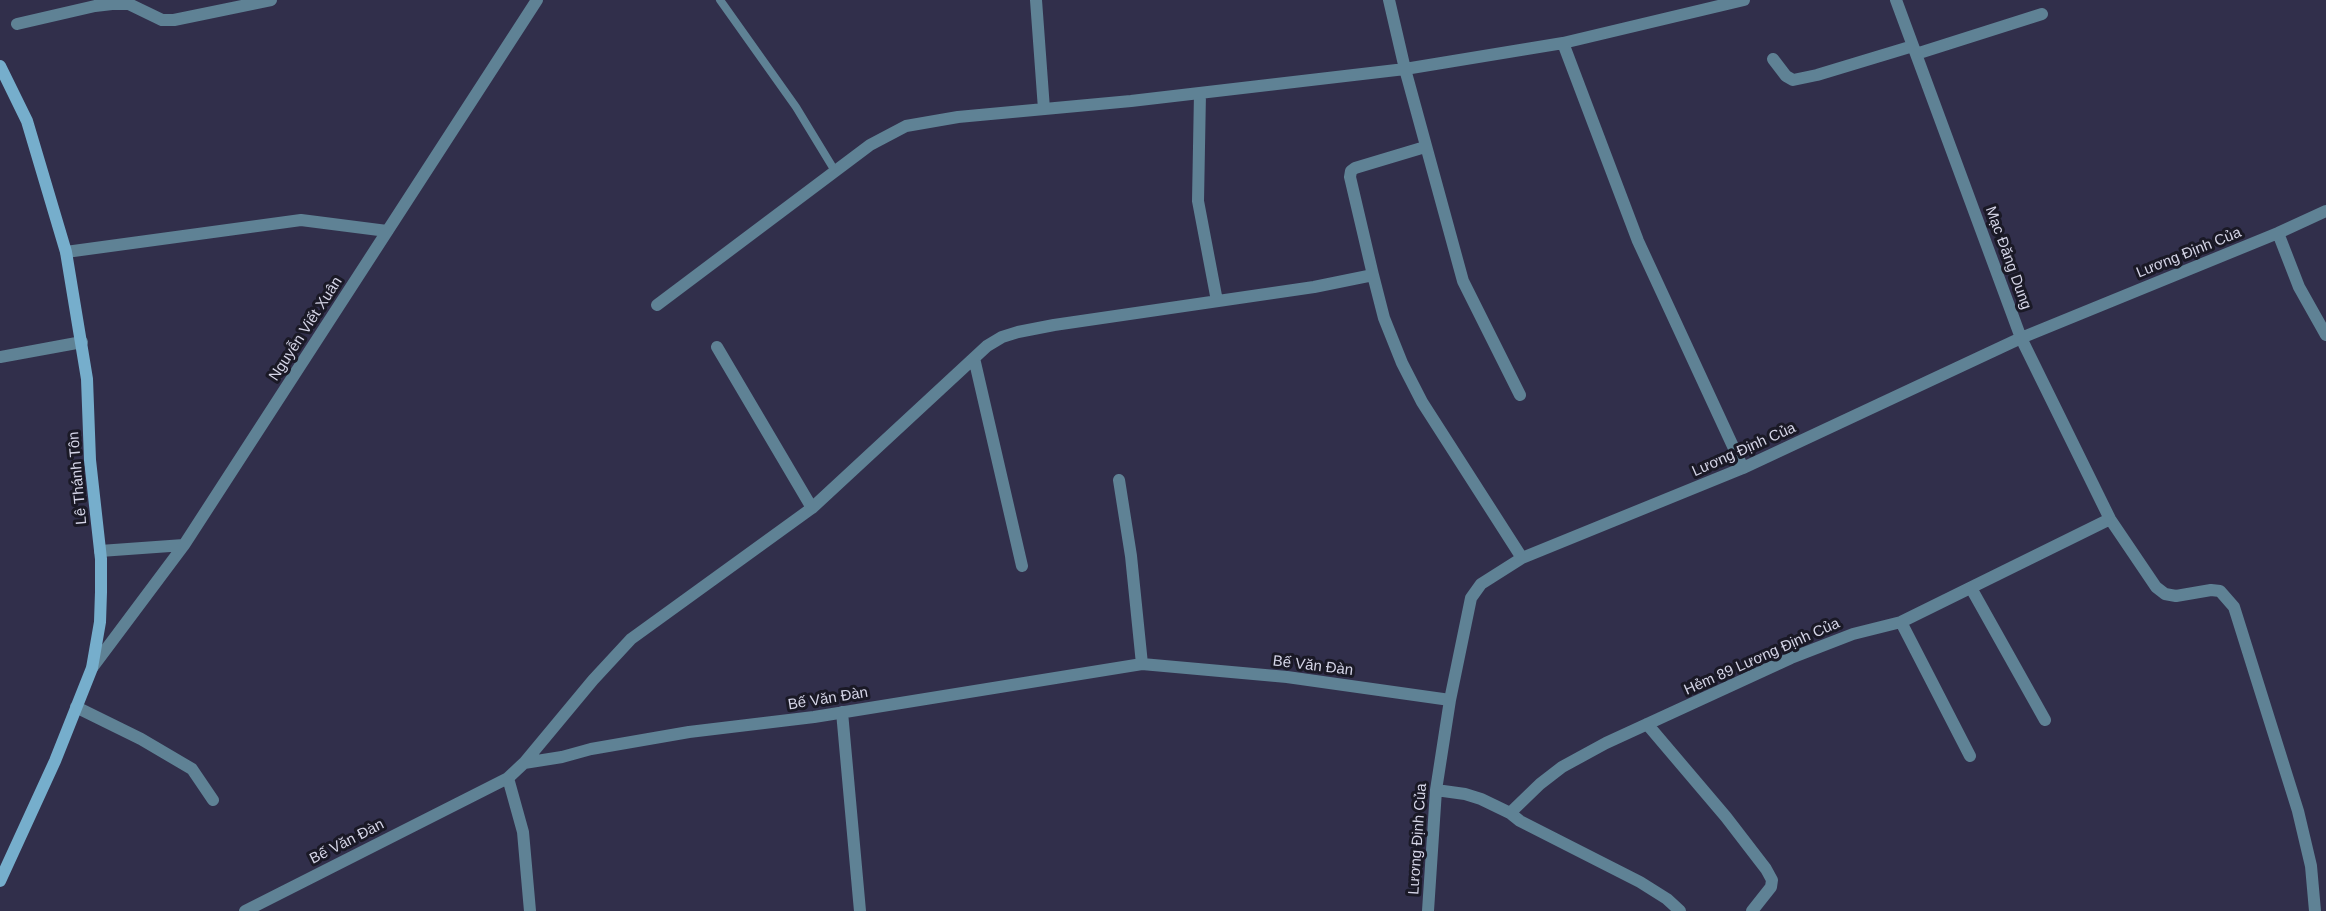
<!DOCTYPE html>
<html>
<head>
<meta charset="utf-8">
<style>
  body { margin:0 }
  canvas { display:block; background:#312f4b }
</style>
</head>
<body>
<canvas width="2326" height="911"></canvas>
<script>
const ctx = document.querySelector('canvas').getContext('2d');
ctx.lineJoin = 'round';
function shape(rows) {
  const path = new Path2D();
  for (const r of rows) {
    path.moveTo(r[0], r[1]);
    for (let i = 2; i < r.length; i += 2) path.lineTo(r[i], r[i + 1]);
  }
  return path;
}
function strokePath(path, color, width, dash) {
  ctx.strokeStyle = color;
  ctx.lineWidth = width;
  ctx.lineCap = dash ? 'butt' : 'round';
  ctx.setLineDash(dash || []);
  ctx.stroke(path);
}
function label(font, color, halo, rows, align = 'center') {
  ctx.font = font + ' Arial,sans-serif';
  ctx.lineWidth = 6;
  ctx.setLineDash([]);
  ctx.textBaseline = 'middle';
  ctx.strokeStyle = halo;
  ctx.fillStyle = color;
  for (const [text, x, y, turn = 0] of rows) {
    ctx.save();
    ctx.translate(x, y);
    ctx.rotate((+turn || 0) * Math.PI / 180);
    ctx.textAlign = isNaN(turn) ? turn : align;
    if (halo) ctx.strokeText(text, 0, 0);
    ctx.fillText(text, 0, 0);
    ctx.restore();
  }
}
strokePath(shape([
  [720,0,796,107,835,171]
]), '#5f8295', 8);
strokePath(shape([
  [1036,0,1044,109],
  [1389,0,1405,69,1463,281,1520,395],
  [1896,0,2021,338,2110,519,2156,587,2165,594,2176,596,2211,590,2220,591,2234,607,2298,811,2311,866,2315,911],
  [17,24,95,6,112,4,129,4,162,20,174,20,271,0],
  [1563,43,1638,241,1743,468],
  [1916,54,2042,14],
  [1773,59,1786,76,1793,80,1817,75,1913,46],
  [1200,93,1198,201,1217,301],
  [2278,233,2299,287,2326,335],
  [66,252,301,220,387,231],
  [1373,275,1350,177,1351,171,1355,168,1425,147],
  [657,305,870,145,906,126,958,117,1131,101,1405,69,1563,43,1744,0],
  [717,347,812,508],
  [0,357,82,342],
  [974,358,1022,566],
  [1119,480,1131,556,1142,664],
  [1971,588,2045,720],
  [1901,622,1970,756],
  [76,707,141,739,192,769,213,800],
  [842,712,860,911],
  [1647,724,1726,817,1766,869,1772,880,1771,887,1752,911],
  [524,763,593,680,631,639,812,508,987,346,1002,337,1018,332,1054,325,1314,287,1373,275,1384,318,1402,363,1422,402,1522,558],
  [508,778,523,832,530,911],
  [1436,790,1465,794,1481,799,1510,813,1540,784,1562,767,1606,743,1791,658,1853,634,1901,622,2110,519],
  [1510,813,1520,821,1640,882,1667,899,1680,911],
  [245,911,508,778,524,763,562,757,591,749,689,732,814,717,1142,664,1287,677,1450,700],
  [1428,911,1436,790,1450,700,1471,598,1481,584,1522,558,1743,468,2021,338,2278,233,2326,211]
]), '#5f8295', 12);
strokePath(shape([
  [100,551,184,545],
  [92,668,184,545,537,0]
]), '#5f8295', 12);
strokePath(shape([
  [0,66,27,121,66,252,87,379,90,460,101,559,101,592,100,622,92,668,55,761,0,881]
]), '#76aecc', 12);
label('15px', '#d4d4e6', '#1a1926', [
  ["Lương Định Của",2189,253,-22],
  ["Mạc Đăng Dung",2008,258,70],
  ["Nguyễn Viết Xuân",306,329,-57],
  ["Lương Định Của",1744,450,-24],
  ["Lê Thánh Tôn",78,478,-95],
  ["Hẻm 89 Lương Định Của",1762,657,-24],
  ["Bế Văn Đàn",1313,666,7],
  ["Bế Văn Đàn",828,699,-9],
  ["Lương Định Của",1418,839,-86],
  ["Bế Văn Đàn",347,842,-27]
]);
</script>
</body>
</html>
